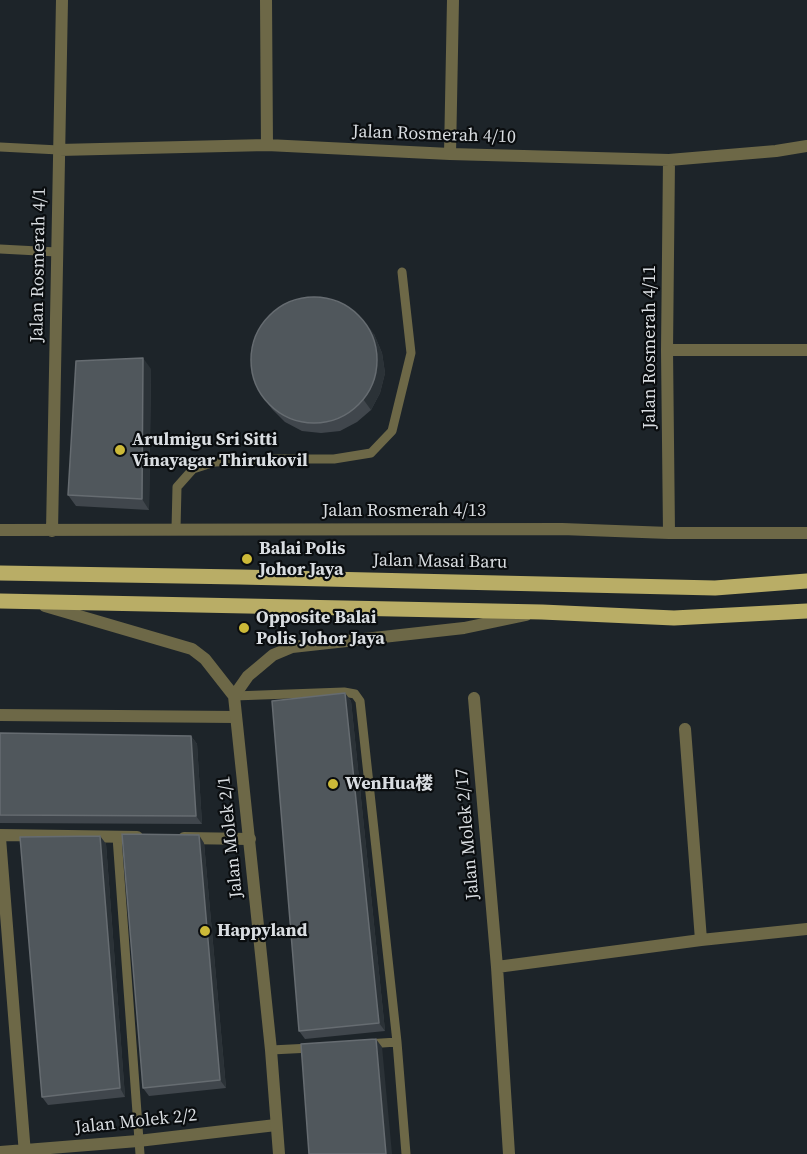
<!DOCTYPE html>
<html>
<head>
<meta charset="utf-8">
<style>
  body { margin:0 }
  canvas { display:block; background:#1d2429 }
</style>
</head>
<body>
<canvas width="807" height="1154"></canvas>
<script>
const ctx = document.querySelector('canvas').getContext('2d');
ctx.lineJoin = 'round';
function shape(rows) {
  const path = new Path2D();
  for (const r of rows) {
    if (r.length === 3) {
      path.moveTo(r[0] + r[2], r[1]);
      path.arc(r[0], r[1], r[2], 0, 2 * Math.PI);
      continue;
    }
    path.moveTo(r[0], r[1]);
    for (let i = 2; i < r.length; i += 2) path.lineTo(r[i], r[i + 1]);
  }
  return path;
}
function strokePath(path, color, width, dash) {
  ctx.strokeStyle = color;
  ctx.lineWidth = width;
  ctx.lineCap = dash ? 'butt' : 'round';
  ctx.setLineDash(dash || []);
  ctx.stroke(path);
}
function fillPath(path, color) {
  ctx.fillStyle = color;
  ctx.fill(path, 'evenodd');
}
function label(font, color, halo, rows, align = 'center') {
  ctx.font = font + ' "Source Serif 4","Noto Sans SC",serif';
  ctx.lineWidth = 4.5;
  ctx.setLineDash([]);
  ctx.textBaseline = 'middle';
  ctx.strokeStyle = halo;
  ctx.fillStyle = color;
  for (const [text, x, y, turn = 0] of rows) {
    ctx.save();
    ctx.translate(x, y);
    ctx.rotate((+turn || 0) * Math.PI / 180);
    ctx.textAlign = isNaN(turn) ? turn : align;
    if (halo) ctx.strokeText(text, 0, 0);
    ctx.fillText(text, 0, 0);
    ctx.restore();
  }
}
strokePath(shape([
  [0,147,59,150],
  [0,249,57,252],
  [176,529,177,487,193,469,215,462,273,459,334,459,371,453,392,431,411,353,402,272],
  [234,696,344,692,355,694,360,701,397,1042,406,1154],
  [117,837,140,1154],
  [367,1044,397,1042],
  [271,1050,311,1048]
]), '#6d6847', 9);
strokePath(shape([
  [266,0,267,145],
  [59,150,267,145,450,154,669,160,776,151,807,146],
  [450,154,453,0],
  [669,160,667,350,669,533],
  [667,350,807,350],
  [0,530,562,529,669,533,807,533],
  [52,531,62,0],
  [474,698,497,967,509,1154],
  [0,715,236,717],
  [685,729,701,940],
  [0,835,137,837],
  [0,838,25,1154],
  [184,838,250,839],
  [497,967,701,940,807,929],
  [0,1152,138,1141,276,1125]
]), '#6d6847', 12);
strokePath(shape([
  [45,606,192,649,205,659,234,696,271,1050,279,1154],
  [234,696,248,676,260,666,273,655,292,647,464,628,526,615]
]), '#6d6847', 12);
strokePath(shape([
  [0,573,240,577,715,588,807,581],
  [0,601,542,612,674,618,807,611]
]), '#b9ad66', 15);
fillPath(shape([
  [374,334,382,353,385,373,380,393,371,410,357,422,340,431,321,433,302,431,285,422,272,409,264,398],
  [151,369,149,510,76,506,68,495],
  [345,693,351,701,385,1031,305,1039,299,1031],
  [0,733,191,736,197,744,202,824,0,823],
  [100,836,106,844,125,1097,48,1105,42,1097],
  [204,843,226,1088,149,1096,143,1088]
]), '#40464c');
fillPath(shape([
  [366,323,374,334,382,353,385,373,380,393,371,410,363,399],
  [143,358,151,369,149,510,142,499],
  [345,693,351,701,385,1031,379,1023],
  [191,736,197,744,202,824,196,816],
  [199,835,204,843,226,1088,220,1080],
  [100,836,106,844,125,1097,120,1088],
  [376,1039,382,1047,392,1154,386,1154]
]), '#2b3237');
const building = shape([
  [314,360,63],
  [143,358,142,499,68,495,76,361,143,358],
  [345,693,379,1023,299,1031,272,701,345,693],
  [0,733,191,736,196,816,0,815,0,733],
  [122,834,199,835,220,1080,143,1088,122,834],
  [100,836,120,1088,42,1097,20,837,100,836],
  [376,1039,386,1154,309,1154,301,1044,376,1039]
]);
fillPath(building, '#50575c');
strokePath(building, '#666c71', 1.5);
for (const [x, y, r, color] of [
  [120,450,6,"#ccb938"],
  [247,559,6,"#ccb938"],
  [244,628,6,"#ccb938"],
  [333,784,6,"#ccb938"],
  [205,931,6,"#ccb938"]
]) {
  const dot = new Path2D();
  dot.arc(x, y, r, 0, 2 * Math.PI);
  ctx.fillStyle = color;
  ctx.fill(dot);
  strokePath(dot, '#0a0d0f', 2);
}
label('18px', '#d9dde1', '#0a0d0f', [
  ["Jalan Rosmerah 4/10",434,135,2],
  ["Jalan Rosmerah 4/1",39,265,-89],
  ["Jalan Rosmerah 4/11",650,347,-90],
  ["Jalan Rosmerah 4/13",404,511],
  ["Jalan Masai Baru",440,562,1],
  ["Jalan Molek 2/17",468,834,-95],
  ["Jalan Molek 2/1",231,837,-96],
  ["Jalan Molek 2/2",136,1122,-6]
]);
label('bold 18px', '#d9dde1', '#0a0d0f', [
  ["Arulmigu Sri Sitti",132,440],
  ["Vinayagar Thirukovil",132,461],
  ["Balai Polis",259,549],
  ["Johor Jaya",259,570],
  ["Opposite Balai",256,618],
  ["Polis Johor Jaya",256,639],
  ["WenHua楼",345,784],
  ["Happyland",217,931]
], 'left');
</script>
</body>
</html>
